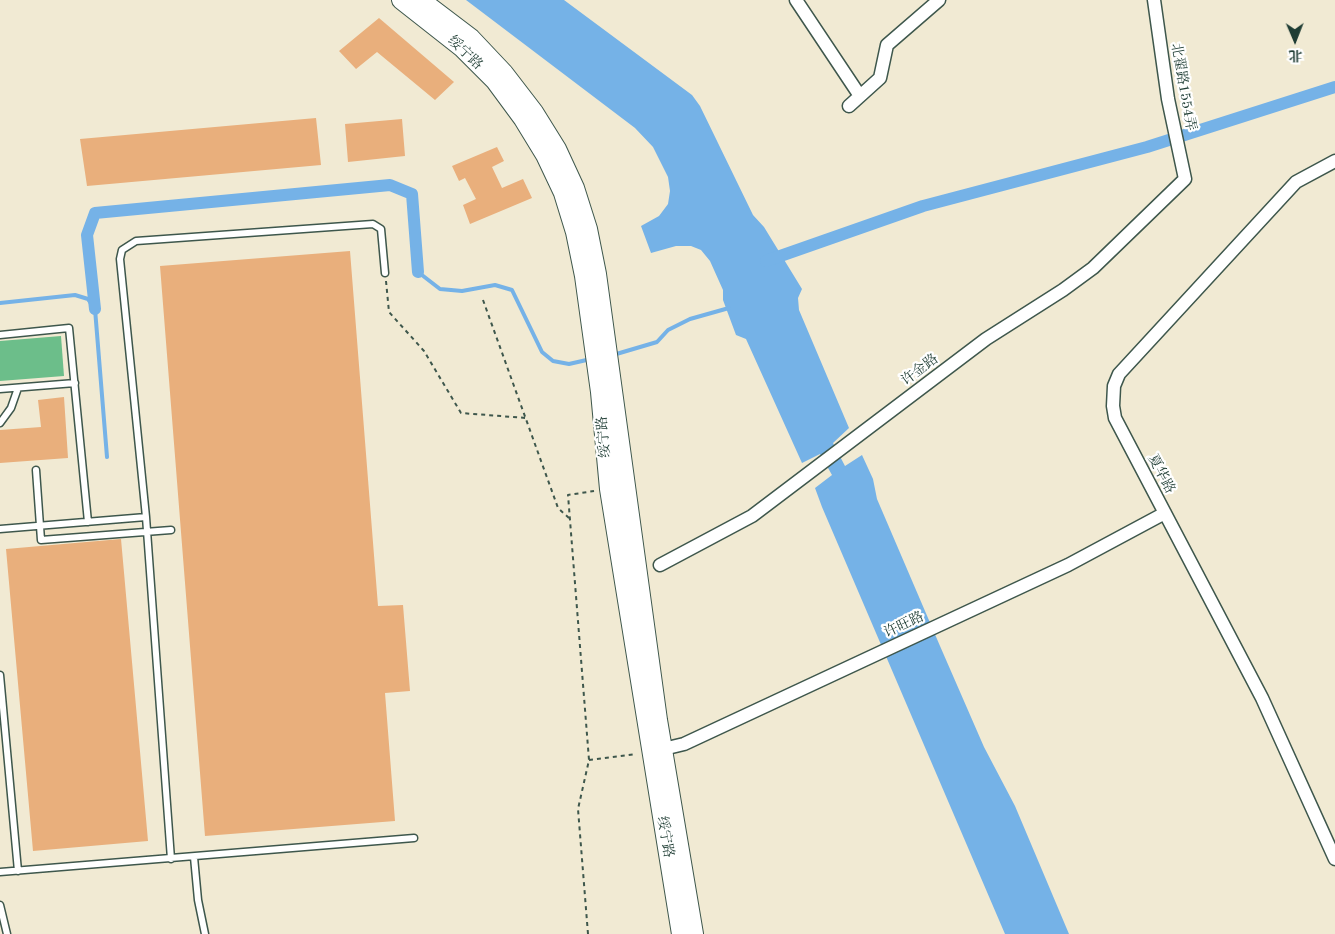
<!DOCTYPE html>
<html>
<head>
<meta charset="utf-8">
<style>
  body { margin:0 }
  #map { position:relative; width:1335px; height:934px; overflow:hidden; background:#f1ead3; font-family:"Old Standard TT","Noto Serif SC",serif }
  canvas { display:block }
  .north { position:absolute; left:1270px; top:15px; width:50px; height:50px; -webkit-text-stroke:4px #fff; paint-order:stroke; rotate:179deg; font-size:14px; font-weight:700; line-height:20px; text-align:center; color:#1f3d34 }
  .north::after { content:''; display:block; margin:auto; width:18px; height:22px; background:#1f3d34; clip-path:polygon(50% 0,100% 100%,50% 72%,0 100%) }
</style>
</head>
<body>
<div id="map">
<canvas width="1335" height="934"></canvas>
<div class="north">北</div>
</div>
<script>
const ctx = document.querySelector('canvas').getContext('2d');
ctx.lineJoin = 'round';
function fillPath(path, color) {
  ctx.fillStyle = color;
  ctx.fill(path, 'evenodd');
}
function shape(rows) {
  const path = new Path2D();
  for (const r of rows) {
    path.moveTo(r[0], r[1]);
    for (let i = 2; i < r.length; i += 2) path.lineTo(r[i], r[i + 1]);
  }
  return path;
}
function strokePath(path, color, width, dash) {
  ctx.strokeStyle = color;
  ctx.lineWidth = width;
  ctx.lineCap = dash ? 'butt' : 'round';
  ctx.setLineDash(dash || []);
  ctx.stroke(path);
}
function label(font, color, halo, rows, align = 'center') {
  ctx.font = font + ' "Old Standard TT","Noto Serif SC",serif';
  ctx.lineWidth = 4.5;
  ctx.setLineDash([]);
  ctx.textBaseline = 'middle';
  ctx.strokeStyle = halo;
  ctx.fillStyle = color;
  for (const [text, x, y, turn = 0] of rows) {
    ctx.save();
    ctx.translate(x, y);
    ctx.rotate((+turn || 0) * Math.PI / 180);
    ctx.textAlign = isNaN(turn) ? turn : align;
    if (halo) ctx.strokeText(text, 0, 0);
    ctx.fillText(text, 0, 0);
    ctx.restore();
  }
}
fillPath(shape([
  [61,336,64,376,0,381,0,341]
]), '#6cbe8a');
fillPath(shape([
  [466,0,564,0,692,95,700,106,753,215,764,227,802,289,798,298,799,310,849,428,833,443,845,466,862,455,873,479,877,499,940,646,984,747,1015,806,1069,934,1005,934,822,507,815,488,832,475,820,454,802,463,746,339,736,335,723,300,723,290,710,261,701,250,691,246,676,246,651,253,641,226,659,216,668,204,670,191,668,177,653,147,635,128]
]), '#75b2e7');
strokePath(shape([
  [418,272,440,289,462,291,495,285,512,290,542,352,553,361,569,364,591,359],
  [0,303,75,295,88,299,95,309,107,457],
  [613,355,657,342,668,330,690,319,729,308]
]), '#75b2e7', 4);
strokePath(shape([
  [766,261,923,206,1147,147,1335,87],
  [95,309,87,235,95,213,390,185,412,194,418,272]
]), '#75b2e7', 12);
fillPath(shape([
  [379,18,454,82,435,100,377,52,356,69,339,51],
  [316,118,321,165,87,186,80,139],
  [402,119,405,156,348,162,345,124],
  [497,147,504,161,492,167,502,188,523,179,532,198,470,224,463,205,476,199,465,178,459,181,452,166],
  [350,251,378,606,403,605,410,691,385,693,395,821,205,836,160,266],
  [64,397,68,458,0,463,0,430,41,427,38,400],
  [121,539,148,841,33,851,6,549]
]), '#e9af7c');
const service = shape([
  [0,335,69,328,88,522],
  [0,389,75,383],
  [0,423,11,408,18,388],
  [36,470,41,540,171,530],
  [0,529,146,517],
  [0,675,18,871],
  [194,857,198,900,205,934],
  [171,859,146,517,120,259,122,250,136,241,373,224,381,229,385,273],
  [0,872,414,838],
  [0,905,7,934]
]);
const minor = shape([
  [796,0,860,96],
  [849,106,880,78,887,45,939,0],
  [1335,161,1296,182,1119,374,1114,386,1113,406,1115,418,1262,698,1335,859],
  [660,565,752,516,986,339,1063,290,1093,268,1185,179,1168,99,1154,0],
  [655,751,684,744,1068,565,1165,513]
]);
const secondary = shape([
  [401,0,462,48,495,81,523,119,545,155,563,193,575,232,584,276,600,392,609,489,681,934],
  [421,0,471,38,504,73,534,112,557,149,575,188,588,229,597,274,658,720,694,934]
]);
strokePath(service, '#3e574c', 9);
strokePath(minor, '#3e574c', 15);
strokePath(secondary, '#3e574c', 20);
strokePath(shape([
  [386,281,389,312,424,351,461,413,526,418],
  [483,300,558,508,570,519],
  [589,760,636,754],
  [588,934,578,809,589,760,568,495,594,491]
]), '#3e574c', 2, [4, 4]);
strokePath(service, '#fff', 6);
strokePath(minor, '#fff', 12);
strokePath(secondary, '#fff', 18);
label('14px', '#1f3d34', '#fff', [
  ["绥宁路",465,53,43],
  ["北翟路1554弄",1183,87,80],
  ["许金路",920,370,-37],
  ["绥宁路",604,437,-95],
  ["夏华路",1161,474,62],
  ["许旺路",904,625,-25],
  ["绥宁路",665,837,80]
]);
</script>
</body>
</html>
